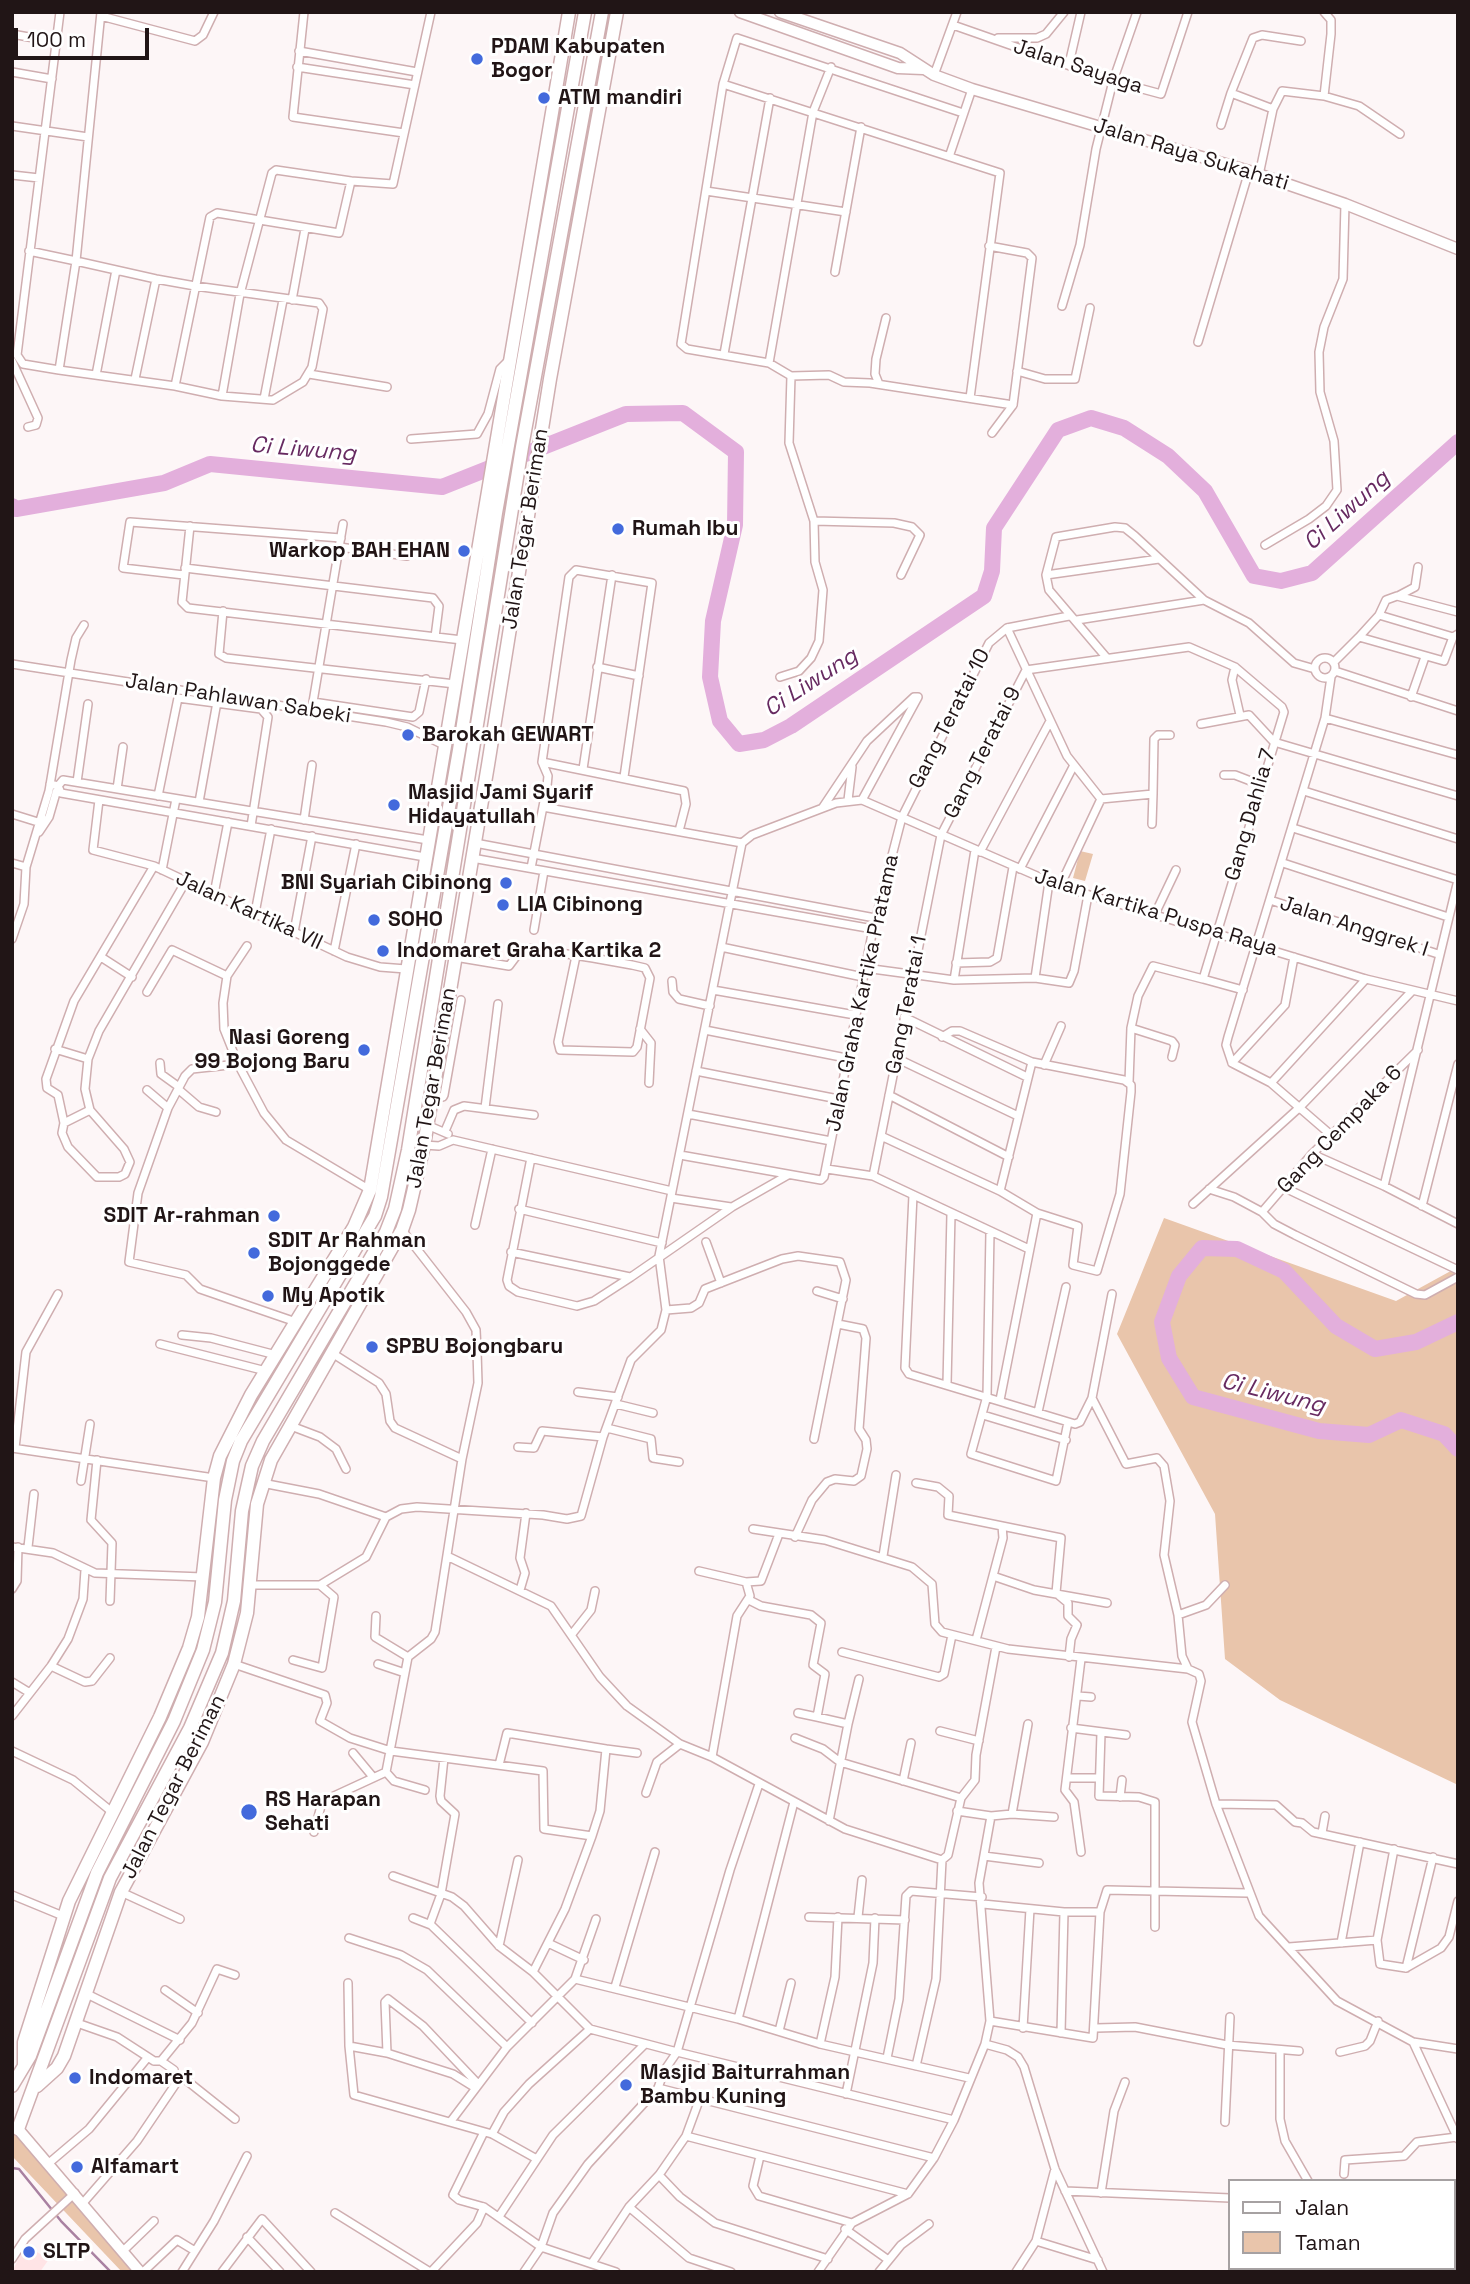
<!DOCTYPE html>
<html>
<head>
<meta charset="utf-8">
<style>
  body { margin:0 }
  #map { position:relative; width:1470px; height:2284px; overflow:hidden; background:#fdf6f7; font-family:"Space Grotesk",sans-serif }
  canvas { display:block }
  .frame { position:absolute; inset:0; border:14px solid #211516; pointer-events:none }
  .legend { position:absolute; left:1228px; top:2179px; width:228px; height:91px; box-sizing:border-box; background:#fff; border:2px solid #a6a1a2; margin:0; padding:9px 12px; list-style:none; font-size:21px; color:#211516 }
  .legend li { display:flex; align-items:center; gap:14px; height:35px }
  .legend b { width:35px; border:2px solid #a6a1a2 }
  .scale { position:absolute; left:14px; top:28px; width:135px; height:32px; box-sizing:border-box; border:4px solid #211516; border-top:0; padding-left:9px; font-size:21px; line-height:24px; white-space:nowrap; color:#211516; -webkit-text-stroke:5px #fff; paint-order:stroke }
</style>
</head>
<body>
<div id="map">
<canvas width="1470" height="2284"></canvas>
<div class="frame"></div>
<ul class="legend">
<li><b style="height:9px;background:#fff"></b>Jalan</li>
<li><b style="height:19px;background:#e9c5ab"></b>Taman</li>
</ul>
<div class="scale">100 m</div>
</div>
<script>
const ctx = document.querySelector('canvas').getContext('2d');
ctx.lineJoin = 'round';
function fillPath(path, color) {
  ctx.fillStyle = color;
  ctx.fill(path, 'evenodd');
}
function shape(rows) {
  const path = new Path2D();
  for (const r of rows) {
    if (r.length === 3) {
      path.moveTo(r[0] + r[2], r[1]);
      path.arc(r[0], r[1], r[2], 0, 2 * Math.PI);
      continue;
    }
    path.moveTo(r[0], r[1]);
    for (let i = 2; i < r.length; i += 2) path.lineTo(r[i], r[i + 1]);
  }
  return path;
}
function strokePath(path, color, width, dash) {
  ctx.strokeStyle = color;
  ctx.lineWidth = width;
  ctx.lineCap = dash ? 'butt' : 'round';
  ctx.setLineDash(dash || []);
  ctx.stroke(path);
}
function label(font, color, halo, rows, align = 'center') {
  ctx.font = font + ' "Space Grotesk",sans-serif';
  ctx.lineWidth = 6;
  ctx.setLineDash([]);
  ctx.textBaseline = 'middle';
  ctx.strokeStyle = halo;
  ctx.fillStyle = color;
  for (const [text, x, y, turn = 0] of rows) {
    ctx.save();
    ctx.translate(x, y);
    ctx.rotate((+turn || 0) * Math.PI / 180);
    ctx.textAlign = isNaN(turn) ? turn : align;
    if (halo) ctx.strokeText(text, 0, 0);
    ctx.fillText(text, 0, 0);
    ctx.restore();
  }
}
fillPath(shape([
  [25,2245,49,2259,40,2272,12,2272]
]), '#ffe4e6');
fillPath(shape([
  [1080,851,1093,854,1085,881,1073,878],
  [1164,1218,1396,1301,1458,1267,1458,1785,1280,1700,1225,1659,1215,1514,1117,1334],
  [12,2128,133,2272,122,2272,12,2156]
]), '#e9c5ab');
strokePath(shape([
  [12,2168,19,2169,61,2221,111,2272]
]), '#a981a1', 2.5);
strokePath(shape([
  [12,506,16,509,164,483,210,464,442,487,626,414,683,413,736,452,735,525,713,621,710,677,720,721,739,744,764,740,791,726,984,596,992,571,994,528,1058,430,1091,418,1124,428,1168,456,1205,491,1254,576,1281,581,1312,573,1458,442],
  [1458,1322,1416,1342,1375,1349,1336,1326,1284,1271,1237,1249,1202,1248,1179,1276,1162,1322,1169,1358,1193,1397,1319,1431,1369,1435,1401,1420,1444,1434,1458,1449]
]), '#e3afdc', 16);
const minor = shape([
  [304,12,293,117,404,133],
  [101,16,195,41,203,35,214,12],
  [953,25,1113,81,1161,94,1188,12],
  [12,34,56,42],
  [998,38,1037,38,1046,34,1064,12],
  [299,51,417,72],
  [1069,64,1081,12],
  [297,67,415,85],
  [12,72,52,79],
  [934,75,957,12],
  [723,84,1000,173,970,398],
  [1231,93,1253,38,1262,35,1301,41],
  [1324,96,1331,34,1331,20,1324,12],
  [963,113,737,38,723,84,681,344,687,349,769,363,791,376,829,375,844,382,870,383,1013,405,1032,258,1027,253,989,246],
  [1221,125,1231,93,1273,109],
  [12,126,88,137],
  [950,154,972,89],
  [12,175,39,178],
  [1259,175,1273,109,1282,91,1324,96,1359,106,1400,134],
  [706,191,846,212],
  [29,251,76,261,156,279,195,286,319,303,323,309,312,367,303,382,273,400,222,396,175,386,59,370,76,261,101,12],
  [835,272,861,127],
  [292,300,305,229],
  [1062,306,1080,245,1096,149,1113,81,1137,12],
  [1198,342,1249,171],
  [724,354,770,98],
  [12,361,38,418,36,425,28,427],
  [769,363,813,112,831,67],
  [59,370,23,364,17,355,60,12],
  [1017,371,1045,379,1075,379,1090,308],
  [309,374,387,387],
  [96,375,116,270],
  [135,379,156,279],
  [879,384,875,374,876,359,886,318],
  [175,386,210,217,217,213,339,233,351,181],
  [222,396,240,294,272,173,276,170,351,181,393,184,431,12],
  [264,399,283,300],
  [992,433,1013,405],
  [411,439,477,434,488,414,500,369,508,361],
  [814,521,894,523,912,527,920,535,901,575],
  [343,524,313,702,413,717,419,712,426,679],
  [190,526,182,602,188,608,462,640],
  [1265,545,1309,519,1326,506,1337,490,1334,441,1320,392,1319,352,1324,327,1343,279,1345,204],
  [339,547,407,556],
  [185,568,433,598,439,606,435,637],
  [184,575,123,568,130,522,341,538],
  [1046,575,1159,559],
  [1398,596,1415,587,1418,567],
  [223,611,219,654,226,658,455,684],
  [1379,615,1386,600,1397,596,1458,612],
  [1077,620,1204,600],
  [1007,628,1067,756,1101,799,1060,886],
  [1359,637,1379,615,1453,637],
  [1106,657,1049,590,1046,575,1056,537,1115,527,1125,528,1135,536,1204,600,1249,623,1294,663,1315,669],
  [1325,668,10],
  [1334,662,1359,637,1444,661,1453,637,1458,634],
  [12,664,386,722,407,727,446,746],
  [597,667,639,676],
  [1235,667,1232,680,1240,715],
  [1026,670,1189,647,1235,667,1282,707,1284,712,1203,979,1243,990],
  [1335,671,1458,711],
  [780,677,799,671,811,658,819,641,823,590,815,562,814,521,789,443,791,376],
  [1411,697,1425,657],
  [1325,718,1458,755],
  [1201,724,1249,715,1274,742],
  [1274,742,1458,796],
  [542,762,684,791,686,804,679,831],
  [583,769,612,575],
  [1224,775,1235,775,1261,785],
  [77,782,88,704],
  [50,784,58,786,61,793,425,857],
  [117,789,123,747],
  [1304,791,1458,839],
  [1153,794,1154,739,1158,735,1170,735],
  [158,796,178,698,261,709,268,717,251,826],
  [1101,799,1153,794,1152,824],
  [99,800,93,850,154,866,347,957,380,967,406,969],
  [848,800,852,767],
  [199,802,217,702],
  [543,807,742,843],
  [823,807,867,741,914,697,918,697,862,800],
  [12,814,41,823],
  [304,820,312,765],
  [1293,828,1458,880],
  [39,832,49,817,58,786,63,780,428,840],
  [475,843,875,918],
  [980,852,1049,723],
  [472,858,873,929],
  [12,863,26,867],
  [1283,863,1448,917],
  [154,866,74,1001,46,1079,47,1088,58,1095,64,1123,62,1133,68,1147,97,1177,119,1177,125,1174,130,1162,124,1149,90,1110,85,1089,88,1059,99,1031,186,881],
  [531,868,547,786,548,776,542,762,569,577,576,570,652,583,624,777],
  [1020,869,1074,765],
  [162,870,176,799],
  [214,894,228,822],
  [1270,900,1438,954],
  [255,913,271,829],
  [1155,914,1176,870],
  [534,930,544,871],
  [294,932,312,836],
  [12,939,24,904,26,867,49,791,71,660,76,638,84,625],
  [247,946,227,976,223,1003,224,1029,238,1064,264,1113,286,1140,370,1190],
  [721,947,863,977],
  [334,951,356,844],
  [101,957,132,977],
  [455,957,509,966,521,950,528,948,593,958,632,965,645,968,650,978,637,1047,633,1052,560,1050,558,1042,576,956],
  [956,963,990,962,997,958,1013,867],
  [865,968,954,980,1035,978,1069,983,1074,971,1088,895],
  [1035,978,1049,882],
  [954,980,975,850],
  [672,981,673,992,679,999,710,1006],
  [713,990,855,1015],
  [147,992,172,950,227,976],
  [904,1017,1027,1077],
  [1131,1028,1172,1041,1175,1045,1172,1057],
  [640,1029,651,1043,649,1083],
  [705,1030,846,1058],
  [942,1037,952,1031,960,1031,1032,1062,1000,1191],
  [55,1049,88,1059],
  [896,1058,1018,1116],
  [1032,1062,1124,1080,1131,1085,1131,1092,1120,1194,1097,1271,1073,1265,1078,1226,1037,1213],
  [160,1063,161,1074,179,1087],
  [1232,1063,1226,1045,1228,1037,1325,718,1331,677],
  [1232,1063,1285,1005,1294,957],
  [1232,1063,1271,1083,1331,1135],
  [238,1064,192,1069,185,1076,168,1108,138,1193,129,1262,186,1275,200,1289,296,1322],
  [1044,1065,1061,1026],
  [696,1071,838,1099],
  [1129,1082,1131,1028,1138,996,1153,966,1203,979],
  [1271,1083,1366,979],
  [178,1089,199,1107,216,1112],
  [147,1090,168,1108],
  [889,1095,1009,1157],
  [432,1096,443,1097,444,1095,461,1000],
  [485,1108,498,1004],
  [688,1114,831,1141],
  [64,1123,90,1110],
  [427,1125,448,1134],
  [445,1131,454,1110,464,1106,534,1115],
  [881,1136,1000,1191,1037,1213,1000,1400],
  [424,1145,439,1146,453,1140,672,1191],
  [1312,1154,1384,1186,1458,1224],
  [680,1155,821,1180,824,1177,873,929,902,817,989,643,1007,628,1069,616],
  [531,1158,507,1280,509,1286,518,1292,577,1306,594,1301,631,1277,732,1207,788,1175],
  [827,1169,873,1176,1029,1249],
  [873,1176,941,835,1026,670],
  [1384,1186,1458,880],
  [1283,1187,1458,1270],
  [1209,1189,1234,1197,1262,1212,1274,1224,1295,1235,1416,1294,1425,1295,1458,1277],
  [913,1195,905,1368,909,1374,1075,1424,1080,1422,1092,1398,1112,1294],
  [671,1198,731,1207],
  [1193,1204,1300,1107,1412,991],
  [1422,1206,1458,1064],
  [519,1209,662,1243],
  [1262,1212,1312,1154,1418,1050],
  [475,1225,492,1149],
  [402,1230,466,1312,476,1330,477,1351,478,1383,462,1459,435,1632,431,1639,408,1657,386,1772,394,1781,425,1790],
  [990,1232,987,1396,971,1454,1056,1481,1068,1422],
  [706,1242,721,1283],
  [511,1252,630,1277],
  [817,1291,843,1299],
  [666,1310,691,1308,699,1303,705,1289,782,1259,798,1256,840,1262,846,1280,814,1439],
  [182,1335,211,1338,276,1355],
  [160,1344,266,1371],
  [332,1353,379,1383,386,1394,390,1421,395,1428,462,1459],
  [947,1384,951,1214],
  [578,1392,618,1397],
  [1092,1398,1126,1464,1157,1458,1164,1466,1170,1501,1164,1555,1178,1615,1182,1656,1188,1669],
  [616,1404,653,1413],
  [1038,1412,1066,1287],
  [983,1415,1066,1440],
  [291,1426,320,1437,336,1449,346,1469],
  [607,1428,651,1439,653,1458,679,1462],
  [518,1447,534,1448,542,1431,603,1437],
  [12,1448,214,1478],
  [15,1448,26,1352,58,1294],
  [97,1460,91,1520,112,1543,110,1601],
  [81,1481,90,1424],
  [262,1483,319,1494,386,1517,401,1509,417,1507,543,1515,567,1519,581,1516,603,1437,631,1360,661,1330,666,1310,659,1256,742,843,752,835,836,803,862,800,1060,886,1366,979,1458,1001],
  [916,1483,938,1487,949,1496,948,1515,1002,1526,1003,1538,976,1640],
  [1002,1526,1061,1538,1056,1593,1068,1603,1068,1616,1077,1625,1071,1639,1069,1657],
  [753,1529,825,1540,912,1567,932,1584,935,1624,942,1632,1008,1649,1188,1669,1199,1674,1201,1681,1192,1722,1216,1804,1259,1916,1337,2001,1413,2042,1458,2139],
  [795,1537,812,1500,827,1482,835,1479,854,1481,861,1476,867,1449,866,1440,859,1429,866,1338,863,1329,838,1324],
  [12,1547,53,1553,95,1573,203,1577],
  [28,1547,34,1494],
  [447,1556,551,1606,600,1677,627,1706,680,1744,712,1757,845,1829,942,1860],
  [883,1556,896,1475],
  [699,1571,746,1582,750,1596,737,1616,712,1757],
  [993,1576,1034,1590,1107,1603],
  [746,1582,761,1581,779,1534],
  [250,1585,320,1585],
  [12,1589,17,1581,18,1547],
  [520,1590,525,1573,520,1558,526,1513],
  [749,1600,761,1606,811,1615,821,1623,813,1665,825,1674,817,1717,848,1724,829,1821],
  [1178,1615,1206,1605,1225,1585],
  [376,1616,375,1637,408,1657],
  [572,1634,591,1610,595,1591],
  [842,1652,939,1677,944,1674,952,1635],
  [293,1660,322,1668,334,1597,320,1585,366,1557,386,1517],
  [234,1664,325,1695,327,1703,320,1721,350,1738,391,1751,543,1771,544,1829,592,1836],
  [378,1664,405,1673],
  [51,1666,85,1682,92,1681,110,1658],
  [12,1682,30,1693],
  [1078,1696,1091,1697],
  [798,1713,817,1717],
  [12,1716,51,1666,68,1639,83,1599,85,1570],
  [848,1724,859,1679],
  [1071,1728,1126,1735],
  [940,1731,979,1741],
  [1101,1733,1099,1796,1139,1797,1155,1802,1155,1927],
  [795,1738,823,1749,840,1762,961,1798],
  [12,1751,73,1780,112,1812],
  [353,1753,373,1777],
  [499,1765,507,1733,606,1749],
  [1067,1778,1099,1778],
  [903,1781,911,1743],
  [646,1793,657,1762,680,1744],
  [1120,1797,1122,1780],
  [1216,1804,1276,1805,1295,1822,1302,1823,1313,1832,1458,1864],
  [957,1811,991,1816],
  [1012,1814,1054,1817],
  [314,1832,321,1806,334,1796,386,1772],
  [1322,1833,1325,1816],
  [1081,1852,1074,1802,1065,1790,1081,1659],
  [984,1856,1039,1863],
  [393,1876,452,1897,464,1906,499,1946,533,1972,590,2029,677,2052,730,1870,759,1784],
  [121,1892,180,1919],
  [12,1895,63,1916],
  [983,1904,1064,1912,1100,1912],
  [809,1917,905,1920],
  [858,1917,862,1880],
  [413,1918,431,1925,532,2023],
  [430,1924,441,1894,455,1814,441,1801,440,1796,444,1758],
  [349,1938,401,1955,427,1970,507,2047],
  [1377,1940,1394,1849],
  [548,1943,584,1960],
  [1341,1943,1360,1842],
  [499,1946,518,1860],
  [1289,1947,1377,1940,1380,1964,1406,1968,1433,1857],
  [1406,1968,1441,1948,1449,1937,1458,1901],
  [533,1972,565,1909,592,1836,600,1811,606,1749,637,1753],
  [575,1979,596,1919],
  [348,1983,349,2046,387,2053,453,2074,474,2087],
  [615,1987,655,1852],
  [165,1990,198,2013],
  [87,1994,180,2040],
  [738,2019,794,1802],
  [990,2021,1093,2038,1100,1912,1107,1890,1248,1893],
  [77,2023,117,2037,154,2061,161,2061,192,2023,217,1969,235,1975],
  [1023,2028,1030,1909],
  [1096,2028,1135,2027,1227,2045,1299,2051],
  [779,2031,791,1983],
  [1061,2033,1064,1912],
  [1413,2042,1458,2049],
  [820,2044,835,1977,838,1917],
  [985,2044,1007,2050,1018,2057,1024,2067,1055,2169,1103,2272],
  [349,2046,354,2095,492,2134,535,2158],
  [1280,2051,1280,2119,1285,2141,1308,2181],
  [1340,2052,1365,2046,1370,2041,1378,2021],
  [387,2053,385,2002,388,1999,423,2026,477,2083],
  [887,2058,899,1999,906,1896,911,1891,982,1897],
  [161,2061,174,2070],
  [916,2066,936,1979,942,1860,948,1855,961,1798,975,1780,976,1755,996,1647],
  [658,2088,934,2158],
  [846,2094,873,1963,875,1918],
  [451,2121,507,2047,575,1979,738,2019,820,2044,969,2078],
  [1225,2122,1230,2017],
  [484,2132,453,2195,459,2200,484,2207],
  [492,2134,504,2112,529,2084,590,2029],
  [686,2136,908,2194],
  [760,2156,753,2186,759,2196,852,2223],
  [49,2163,89,2129,148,2057],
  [1344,2174,1345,2160,1404,2156,1417,2142,1457,2137],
  [659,2175,680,2197,715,2223,828,2259],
  [1065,2191,1230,2198],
  [1101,2193,1114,2111,1125,2082],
  [83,2203,137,2141,181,2076,235,2119],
  [629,2207,689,2258,731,2272],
  [335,2213,430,2272],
  [500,2215,553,2135,644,2045],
  [845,2229,887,2259],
  [247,2237,280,2272],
  [1036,2241,1098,2260],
  [123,2251,154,2221],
  [12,2259,25,2239,75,2193],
  [592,2263,629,2207,659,2175,686,2136,700,2098],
  [1287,2268,1287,2272],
  [1328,2268,1330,2272],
  [143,2272,177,2240,195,2251],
  [182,2272,214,2221,247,2156],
  [222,2272,262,2219,311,2272],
  [431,2272,477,2223,484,2207,541,2247,616,2272],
  [524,2272,541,2247,553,2213,588,2164,658,2088,664,2071,677,2052,954,2120],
  [818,2272,852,2223,908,2194,934,2158,954,2120,985,2044,990,2021,979,1883,991,1816,1012,1814,1028,1724],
  [879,2272,901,2245,929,2224],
  [1016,2272,1036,2241,1055,2169],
  [1246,2272,1247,2268]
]);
const secondary = shape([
  [740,12,898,68,923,69],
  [780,12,900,53,934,75,972,89,1249,171,1345,204,1458,249],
  [18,2129,140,2272]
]);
const primary = shape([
  [24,2066,24,2042,69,1901,160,1717,189,1648,198,1617,214,1478,220,1456,251,1395,354,1227,370,1190,569,12],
  [12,2086,30,2056,97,1873,174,1721,203,1650,215,1602,225,1500,233,1461,241,1441,375,1216,381,1197,459,750,496,513,585,12],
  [37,2086,57,2068,64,2056,121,1892,202,1742,234,1664,247,1613,257,1504,271,1460,402,1230,409,1210,424,1145,488,765,550,379,617,12],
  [18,2129,110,1878,190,1728,222,1653,234,1601,242,1511,252,1466,263,1441,386,1232,395,1209,408,1150,522,447,602,12]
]);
strokePath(minor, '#cfaeb0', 10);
strokePath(secondary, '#cfaeb0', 13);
strokePath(primary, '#cfaeb0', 15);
strokePath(minor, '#fff', 7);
strokePath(secondary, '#fff', 10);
strokePath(primary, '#fff', 12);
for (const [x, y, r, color] of [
  [477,59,7,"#436adc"],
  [544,98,7,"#436adc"],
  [618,529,7,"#436adc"],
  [464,551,7,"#436adc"],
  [408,735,7,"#436adc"],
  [394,805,7,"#436adc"],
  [506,883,7,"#436adc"],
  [503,905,7,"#436adc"],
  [374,920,7,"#436adc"],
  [383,951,7,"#436adc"],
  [364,1050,7,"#436adc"],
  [274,1216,7,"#436adc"],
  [254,1253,7,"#436adc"],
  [268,1296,7,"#436adc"],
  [372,1347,7,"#436adc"],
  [249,1812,9,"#436adc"],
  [75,2078,7,"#436adc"],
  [626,2085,7,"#436adc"],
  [77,2167,7,"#436adc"],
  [29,2252,7,"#436adc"]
]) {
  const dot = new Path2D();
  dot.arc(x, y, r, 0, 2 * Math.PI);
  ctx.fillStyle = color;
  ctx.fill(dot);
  strokePath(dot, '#fff', 2.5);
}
label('bold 21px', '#211516', '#fff', [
  ["PDAM Kabupaten",491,47],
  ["Bogor",491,71],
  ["ATM mandiri",558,98],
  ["Rumah Ibu",632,529],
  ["Warkop BAH EHAN",450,551,"right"],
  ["Barokah GEWART",422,735],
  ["Masjid Jami Syarif",408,793],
  ["Hidayatullah",408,817],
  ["BNI Syariah Cibinong",492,883,"right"],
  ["LIA Cibinong",517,905],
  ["SOHO",388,920],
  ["Indomaret Graha Kartika 2",397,951],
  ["Nasi Goreng",350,1038,"right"],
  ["99 Bojong Baru",350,1062,"right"],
  ["SDIT Ar-rahman",260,1216,"right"],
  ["SDIT Ar Rahman",268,1241],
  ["Bojonggede",268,1265],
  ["My Apotik",282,1296],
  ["SPBU Bojongbaru",386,1347],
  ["RS Harapan",265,1800],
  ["Sehati",265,1824],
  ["Masjid Baiturrahman",640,2073],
  ["Bambu Kuning",640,2097],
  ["Indomaret",89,2078],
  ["Alfamart",91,2167],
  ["SLTP",43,2252]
], 'left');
label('21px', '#211516', '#fff', [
  ["Jalan Sayaga",1078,67,18],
  ["Jalan Raya Sukahati",1191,155,17],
  ["Jalan Tegar Beriman",526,529,-81],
  ["Jalan Pahlawan Sabeki",238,699,9],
  ["Gang Teratai 10",950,719,-63],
  ["Gang Teratai 9",983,753,-63],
  ["Gang Dahlia 7",1251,815,-74],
  ["Jalan Kartika VII",249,911,25],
  ["Jalan Kartika Puspa Raya",1156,913,17],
  ["Jalan Anggrek I",1354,927,18],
  ["Jalan Graha Kartika Pratama",863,993,-78],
  ["Gang Teratai 1",907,1005,-79],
  ["Jalan Tegar Beriman",432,1088,-80],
  ["Gang Cempaka 6",1340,1130,-46],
  ["Jalan Tegar Beriman",174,1787,-63]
]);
label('italic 23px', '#672a61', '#fff', [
  ["Ci Liwung",303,450,5],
  ["Ci Liwung",1347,511,-42],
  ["Ci Liwung",811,683,-33],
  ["Ci Liwung",1273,1394,14]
]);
</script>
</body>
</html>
